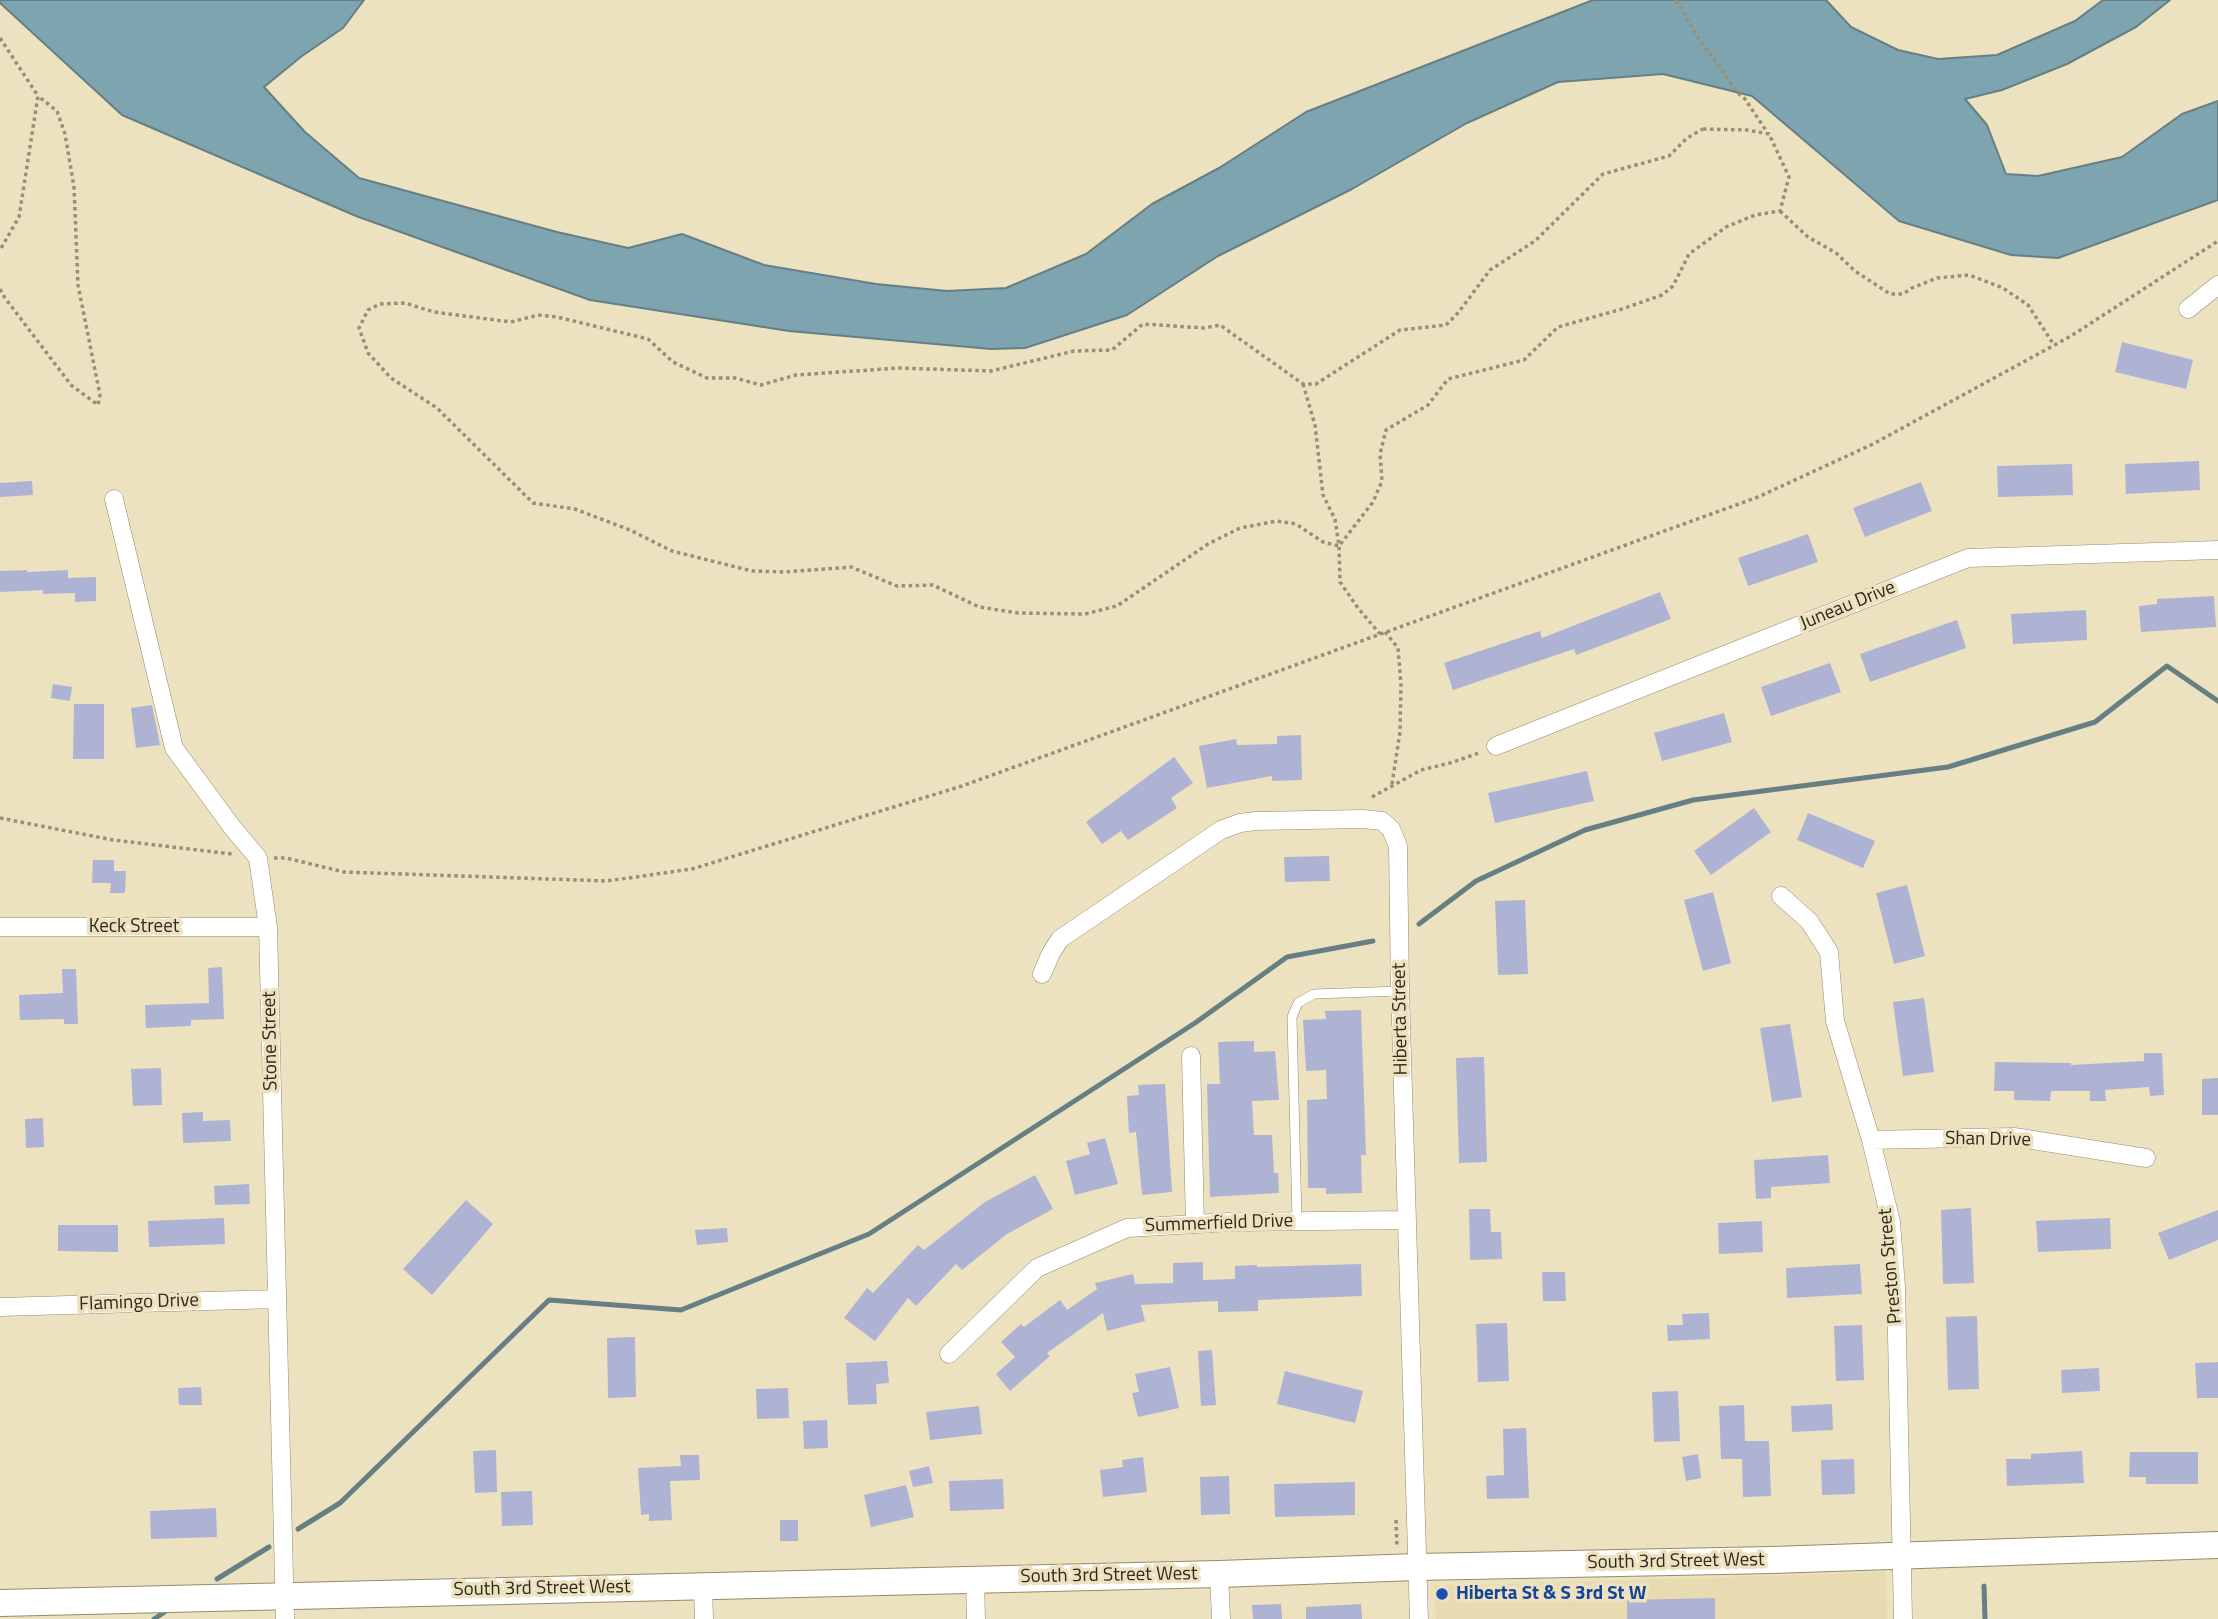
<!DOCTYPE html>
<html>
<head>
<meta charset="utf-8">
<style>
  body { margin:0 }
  canvas { display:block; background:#ede2c0 }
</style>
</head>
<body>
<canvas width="2218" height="1619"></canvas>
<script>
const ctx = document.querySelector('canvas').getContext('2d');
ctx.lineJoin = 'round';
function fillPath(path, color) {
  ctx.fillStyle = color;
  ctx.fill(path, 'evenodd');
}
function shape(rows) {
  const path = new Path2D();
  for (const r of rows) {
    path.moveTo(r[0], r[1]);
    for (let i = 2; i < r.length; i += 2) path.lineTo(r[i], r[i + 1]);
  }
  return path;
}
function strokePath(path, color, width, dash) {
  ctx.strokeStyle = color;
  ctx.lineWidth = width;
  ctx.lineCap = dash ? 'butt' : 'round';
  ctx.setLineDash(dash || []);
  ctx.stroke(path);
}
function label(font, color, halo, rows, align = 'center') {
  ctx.font = font + ' "Titillium Web",sans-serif';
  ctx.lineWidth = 7;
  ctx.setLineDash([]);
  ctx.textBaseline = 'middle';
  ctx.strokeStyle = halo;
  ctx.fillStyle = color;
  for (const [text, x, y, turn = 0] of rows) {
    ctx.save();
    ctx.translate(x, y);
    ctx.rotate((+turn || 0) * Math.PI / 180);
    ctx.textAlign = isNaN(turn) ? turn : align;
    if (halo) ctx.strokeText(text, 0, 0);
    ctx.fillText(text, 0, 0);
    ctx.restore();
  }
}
fillPath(shape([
  [1886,1572,1887,1619,1436,1619,1434,1586]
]), '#e9dbb1');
const water = shape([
  [0,0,364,0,343,28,302,56,264,87,305,132,359,178,557,232,628,248,682,234,764,265,876,284,947,291,1006,288,1086,254,1152,204,1219,168,1306,112,1593,0,1826,0,1851,27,1898,50,1938,59,1997,55,2075,21,2103,0,2170,0,2136,27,2067,64,2002,90,1965,99,1987,125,2006,174,2038,176,2122,157,2182,114,2218,101,2218,200,2058,258,2011,255,1899,221,1752,96,1663,74,1558,82,1467,123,1352,189,1218,256,1127,315,1025,348,991,349,789,331,590,300,356,216,122,115,0,3,0,0]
]);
fillPath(water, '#7ea4b0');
strokePath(water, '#667f84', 2);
strokePath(shape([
  [1419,924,1476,881,1585,830,1693,800,1948,767,2095,722,2167,666,2218,701],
  [298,1529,340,1503,549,1300,681,1310,869,1234,1195,1023,1287,957,1373,941],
  [217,1579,269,1547],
  [1984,1586,1985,1619],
  [154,1619,166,1611]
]), '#667f84', 5);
fillPath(shape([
  [2122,342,2193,360,2186,389,2115,372],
  [2199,461,2200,490,2126,494,2125,464],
  [2072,464,2073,495,1998,497,1997,466],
  [32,481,33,495,0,497,0,483],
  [1921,482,1932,511,1865,537,1853,508],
  [1808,534,1818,562,1748,586,1738,558],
  [27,570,27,572,68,570,68,578,96,577,96,601,75,602,75,593,43,594,43,590,0,592,0,571],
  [1660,592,1671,619,1576,655,1574,649,1453,690,1444,663,1540,631,1542,638],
  [2214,596,2216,627,2141,632,2139,606,2157,604,2157,599],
  [2086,610,2087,640,2013,644,2011,614],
  [1957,620,1966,648,1870,682,1860,654],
  [1830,663,1841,692,1771,716,1761,687],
  [53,684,72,687,70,701,51,698],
  [74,704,104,704,104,759,73,759],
  [152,705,160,745,136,748,131,708],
  [1724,713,1732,742,1662,761,1654,733],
  [1301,735,1302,780,1272,781,1272,776,1207,788,1199,746,1236,739,1237,745,1277,744,1277,736],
  [1174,757,1193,783,1171,798,1177,808,1128,840,1121,831,1102,844,1086,822],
  [1587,771,1594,801,1495,823,1488,793],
  [1754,808,1771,832,1711,875,1694,851],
  [1808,813,1875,841,1863,868,1797,840],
  [1329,856,1330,881,1285,882,1284,857],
  [93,860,114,860,114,871,126,871,125,893,110,893,111,883,92,883],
  [1907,885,1925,956,1894,964,1876,893],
  [1713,892,1731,963,1703,971,1684,900],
  [1525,900,1528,974,1498,975,1495,901],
  [222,967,224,1019,191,1020,191,1026,146,1028,145,1005,209,1003,208,968],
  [62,969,76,969,78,1024,64,1024,64,1019,20,1020,19,995,63,993],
  [1924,998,1934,1072,1903,1076,1893,1002],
  [1361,1010,1366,1155,1361,1155,1362,1193,1326,1194,1326,1188,1308,1188,1307,1100,1327,1099,1326,1070,1306,1071,1303,1020,1326,1019,1325,1011],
  [1790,1024,1802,1097,1772,1102,1760,1028],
  [1254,1041,1254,1052,1275,1051,1279,1100,1252,1101,1254,1135,1272,1135,1274,1173,1278,1173,1279,1193,1210,1197,1207,1084,1220,1084,1218,1042],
  [2144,1053,2162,1053,2164,1095,2150,1096,2149,1087,2105,1090,2106,1101,2090,1101,2090,1091,2051,1091,2050,1101,2014,1100,2014,1091,1994,1091,1995,1062,2071,1063,2071,1065,2144,1061],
  [1484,1057,1487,1162,1459,1163,1456,1058],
  [161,1068,162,1105,133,1106,131,1069],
  [2218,1078,2218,1115,2202,1115,2202,1079],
  [1165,1084,1172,1192,1142,1195,1136,1132,1129,1133,1127,1096,1139,1095,1138,1085],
  [203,1112,203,1121,230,1120,231,1141,183,1143,182,1113],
  [43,1118,44,1147,26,1148,25,1119],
  [1105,1138,1118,1184,1075,1195,1066,1161,1090,1154,1087,1143],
  [1828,1155,1830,1183,1771,1187,1771,1198,1756,1199,1754,1160],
  [1035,1175,1053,1209,1007,1234,962,1270,956,1264,916,1306,908,1298,875,1341,844,1318,867,1288,873,1293,918,1245,924,1250,985,1202],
  [249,1184,250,1204,215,1205,214,1186],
  [466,1200,493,1224,432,1295,403,1269],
  [1971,1208,1974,1283,1943,1284,1941,1210],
  [1469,1209,1490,1209,1491,1232,1501,1232,1502,1259,1470,1260],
  [2218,1210,2218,1240,2169,1260,2158,1233],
  [224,1218,225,1244,149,1247,148,1221],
  [2110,1218,2111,1249,2038,1252,2036,1221],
  [1762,1221,1763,1252,1719,1254,1718,1223],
  [58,1225,118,1225,118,1252,58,1251],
  [727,1228,728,1242,697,1245,695,1230],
  [1203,1262,1203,1280,1235,1279,1235,1266,1257,1265,1257,1267,1361,1264,1362,1296,1258,1300,1258,1311,1218,1312,1218,1301,1141,1305,1145,1321,1107,1331,1103,1313,1047,1353,1050,1356,1010,1391,996,1374,1015,1357,1001,1342,1021,1324,1024,1327,1060,1300,1067,1310,1097,1289,1095,1283,1133,1274,1135,1284,1173,1283,1173,1263],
  [1860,1264,1862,1294,1787,1298,1786,1268],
  [1542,1272,1565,1272,1566,1301,1543,1301],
  [1709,1313,1710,1339,1668,1341,1667,1325,1683,1325,1682,1314],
  [1977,1316,1979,1389,1948,1390,1946,1317],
  [1507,1323,1509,1381,1478,1382,1476,1324],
  [1862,1325,1864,1380,1836,1381,1834,1326],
  [635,1337,636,1397,608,1398,607,1338],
  [1212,1350,1216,1405,1201,1406,1198,1351],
  [887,1361,889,1383,876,1384,877,1404,848,1405,846,1363],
  [2218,1362,2218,1398,2197,1398,2195,1363],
  [1170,1367,1179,1408,1138,1417,1132,1393,1139,1392,1135,1374],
  [2099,1368,2100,1391,2062,1393,2061,1370],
  [1285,1371,1363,1391,1355,1423,1277,1404],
  [201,1387,202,1405,179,1405,178,1388],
  [788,1388,789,1418,757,1419,756,1389],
  [1678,1391,1680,1441,1654,1442,1652,1392],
  [1832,1404,1833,1430,1792,1432,1791,1406],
  [1744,1405,1745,1441,1769,1441,1771,1496,1743,1497,1742,1459,1721,1459,1719,1406],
  [979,1406,982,1434,930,1440,926,1412],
  [827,1420,828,1448,804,1449,803,1421],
  [1526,1428,1529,1498,1487,1499,1486,1476,1504,1475,1503,1429],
  [496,1450,497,1492,475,1493,473,1451],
  [2082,1451,2084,1483,2007,1486,2006,1459,2031,1459,2031,1454],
  [2130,1452,2198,1452,2198,1484,2146,1484,2146,1477,2129,1477],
  [1698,1454,1701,1478,1686,1481,1682,1457],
  [680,1455,699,1455,700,1480,670,1481,672,1520,649,1521,649,1514,641,1515,638,1468,681,1466],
  [1143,1457,1147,1492,1103,1497,1100,1470,1123,1467,1122,1460],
  [1854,1459,1855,1494,1822,1495,1821,1460],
  [929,1466,933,1483,913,1487,909,1471],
  [1229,1476,1230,1514,1201,1515,1200,1477],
  [1003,1479,1004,1509,950,1511,949,1481],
  [1355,1482,1355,1515,1275,1517,1274,1484],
  [906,1485,914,1517,871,1527,864,1495],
  [532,1491,533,1525,502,1526,501,1492],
  [216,1508,217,1537,151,1539,150,1511],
  [780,1520,798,1520,798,1541,780,1541],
  [1715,1598,1715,1619,1627,1619,1627,1600],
  [1281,1604,1282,1619,1253,1619,1252,1605],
  [1361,1604,1362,1619,1306,1619,1306,1607]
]), '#afb3d3');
const lane = shape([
  [1297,1221,1292,1017,1298,1003,1314,994,1400,991]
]);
const street = shape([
  [2188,309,2218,285],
  [114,499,174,748,232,827,258,858,268,927,285,1619],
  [1496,746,1968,558,2218,550],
  [1781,896,1809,921,1829,952,1835,1021,1871,1140,1891,1222,1896,1287,1903,1619],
  [0,927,268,927],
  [1042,974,1051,953,1060,939,1221,830,1240,823,1256,821,1363,819,1382,821,1391,829,1398,846,1400,991,1419,1619],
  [1191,1056,1195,1224],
  [1871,1140,2014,1137,2146,1158],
  [0,1307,277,1299],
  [949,1354,1037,1268,1127,1228,1230,1222,1407,1220],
  [1219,1574,1221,1619],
  [975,1578,976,1619],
  [703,1585,704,1619]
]);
const secondary = shape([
  [0,1603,1219,1574,1417,1567,1772,1560,2218,1545]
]);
strokePath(lane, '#948a6a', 10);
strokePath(street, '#948a6a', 19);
strokePath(secondary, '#948a6a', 28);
strokePath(shape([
  [1676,0,1696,34,1737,92,1745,99,1767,132],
  [0,38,38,96,19,217,0,250],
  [1703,129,1747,130,1769,134,1789,177,1780,211,1755,215,1726,227,1689,254,1673,286,1662,295,1622,309,1558,327,1524,360,1448,379,1428,405,1386,430,1380,454,1382,481,1373,502,1339,546,1323,542,1296,524,1277,521,1240,528,1208,544,1117,606,1085,614,1018,613,979,607,933,585,897,586,851,567,785,572,752,571,672,551,630,530,575,509,533,503,437,408,391,378,368,353,359,328,368,310,380,304,405,303,434,312,511,322,538,315,557,317,648,339,673,362,707,378,735,378,761,385,796,375,899,368,991,371,1074,351,1112,350,1143,324,1204,328,1220,325,1303,384,1316,384,1400,330,1446,325,1458,313,1490,270,1535,241,1603,174,1669,156,1687,138,1703,129],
  [1780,211,1808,237,1836,253,1855,271,1890,294,1903,294,1912,288,1937,278,1969,275,2003,288,2028,305,2054,345],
  [0,289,5,298,71,385,98,405,100,395,78,285,74,187,65,134,57,111,38,96],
  [1303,384,1315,425,1323,495,1335,519,1339,546,1340,582,1358,608,1380,634],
  [1385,632,1398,648,1401,685,1400,732,1392,784],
  [1372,797,1421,770,1450,763,1479,753],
  [0,818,113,840,232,854],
  [274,858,286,858,344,872,607,881,692,869,962,786,1758,497,1873,444,2071,336,2218,241],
  [1396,1520,1397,1548]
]), '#978f76', 3.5, [3.5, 3.5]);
strokePath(lane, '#fff', 9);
strokePath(street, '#fff', 18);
strokePath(secondary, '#fff', 26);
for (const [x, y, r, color] of [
  [1442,1594,7,"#1a4fb4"]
]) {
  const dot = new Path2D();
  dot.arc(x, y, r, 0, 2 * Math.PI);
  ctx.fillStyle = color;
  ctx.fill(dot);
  strokePath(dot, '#ede2c0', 2.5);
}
label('19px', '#2e2a1d', '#ede2c0', [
  ["Juneau Drive",1848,606,-22],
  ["Keck Street",134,927],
  ["Hiberta Street",1401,1019,-91],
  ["Stone Street",271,1041,-91],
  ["Shan Drive",1988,1140,1],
  ["Summerfield Drive",1219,1224,-2],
  ["Preston Street",1891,1266,-95],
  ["Flamingo Drive",139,1303,-2],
  ["South 3rd Street West",1676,1562,-1],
  ["South 3rd Street West",1109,1576,-1],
  ["South 3rd Street West",542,1589,-1]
]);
label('bold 19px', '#164399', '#ede2c0', [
  ["Hiberta St & S 3rd St W",1456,1594]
], 'left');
</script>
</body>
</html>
